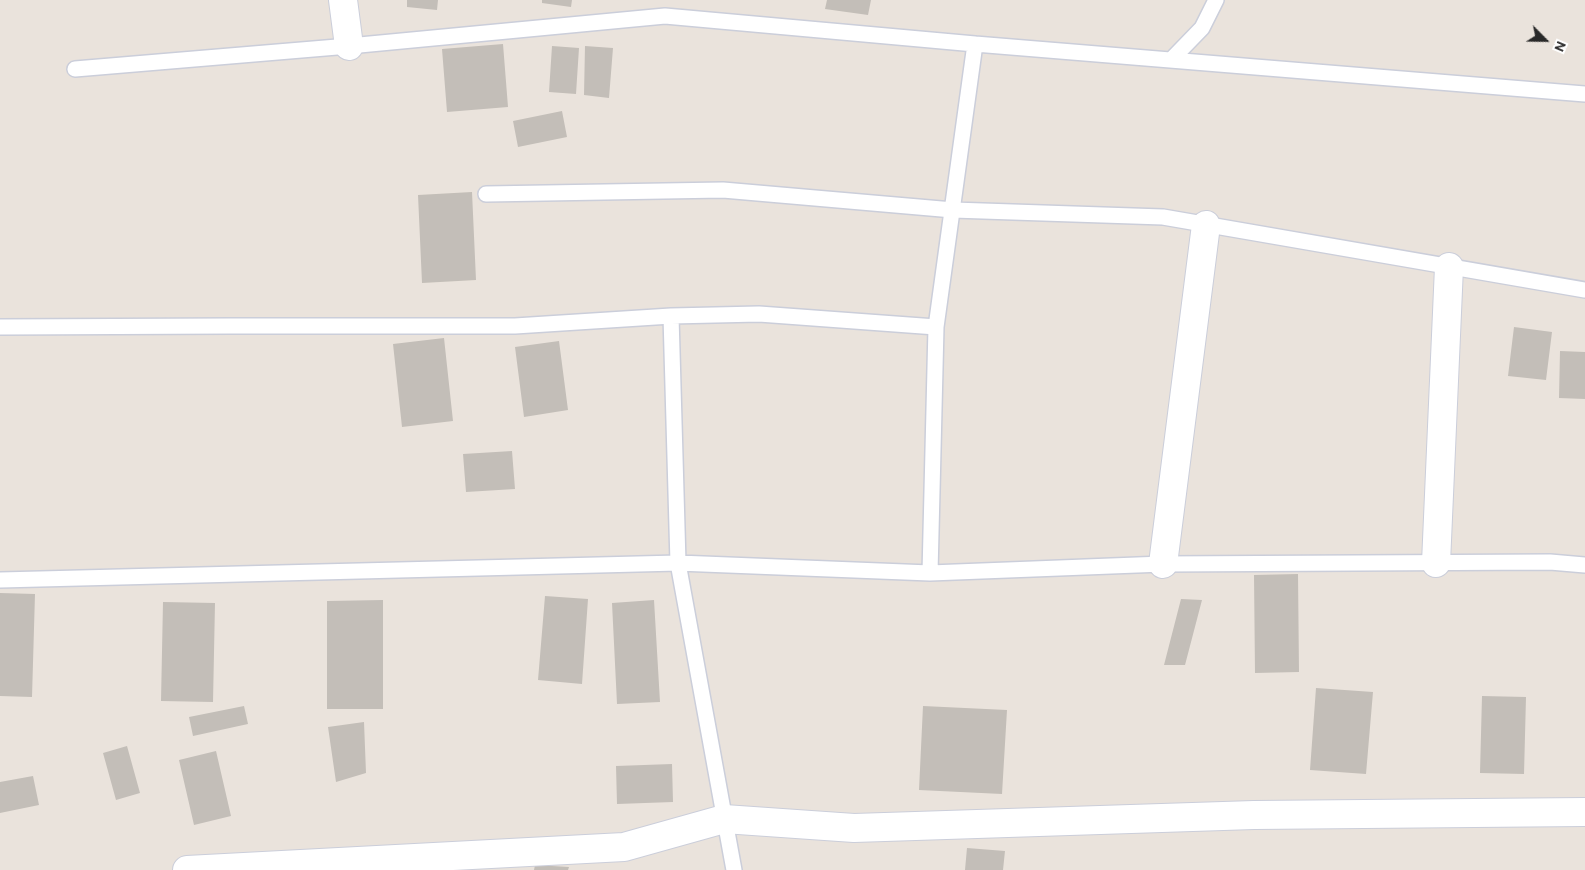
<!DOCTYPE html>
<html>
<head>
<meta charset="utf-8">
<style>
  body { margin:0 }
  #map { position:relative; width:1585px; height:870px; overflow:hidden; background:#eae3dc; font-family:Overpass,sans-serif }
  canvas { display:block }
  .north { position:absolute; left:1520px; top:15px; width:50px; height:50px; -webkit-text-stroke:4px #fff; paint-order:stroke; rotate:113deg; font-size:14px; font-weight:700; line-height:20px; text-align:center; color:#292929 }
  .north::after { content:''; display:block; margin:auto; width:18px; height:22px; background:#292929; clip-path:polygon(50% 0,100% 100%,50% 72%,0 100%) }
</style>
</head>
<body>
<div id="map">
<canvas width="1585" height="870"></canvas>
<div class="north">N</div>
</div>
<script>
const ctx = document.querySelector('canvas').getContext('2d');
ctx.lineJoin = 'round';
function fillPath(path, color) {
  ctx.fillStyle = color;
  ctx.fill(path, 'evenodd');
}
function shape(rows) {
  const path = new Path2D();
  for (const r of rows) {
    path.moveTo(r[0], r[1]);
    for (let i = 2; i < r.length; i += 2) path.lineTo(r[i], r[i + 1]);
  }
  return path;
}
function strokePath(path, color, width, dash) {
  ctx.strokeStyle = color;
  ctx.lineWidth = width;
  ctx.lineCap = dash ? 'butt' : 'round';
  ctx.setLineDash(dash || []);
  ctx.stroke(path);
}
fillPath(shape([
  [407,0,438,0,437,10,407,7],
  [542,0,572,0,571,7,542,3],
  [827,0,871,0,868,15,825,9],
  [503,44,508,107,447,112,442,49],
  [552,46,579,48,576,94,549,92],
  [585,46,613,48,609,98,584,95],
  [562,111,567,137,518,147,513,121],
  [472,192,476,280,422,283,418,195],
  [1514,327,1552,332,1546,380,1508,376],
  [444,338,453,421,402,427,393,344],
  [559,341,568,410,524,417,515,347],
  [1560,351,1585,352,1585,399,1559,398],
  [512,451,515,489,466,492,463,454],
  [1298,574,1299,672,1255,673,1254,575],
  [0,593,35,594,32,697,0,696],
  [545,596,588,599,582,684,538,680],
  [1181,599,1202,600,1185,665,1164,665],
  [383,600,383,709,327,709,327,601],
  [654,600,660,702,617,704,612,603],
  [163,602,215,603,213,702,161,701],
  [1316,688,1373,692,1366,774,1310,770],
  [1482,696,1526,697,1524,774,1480,773],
  [244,706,248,724,193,736,189,717],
  [923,706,1007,710,1002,794,919,790],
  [364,722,366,773,336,782,328,727],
  [127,746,140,793,116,800,103,753],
  [216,751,231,816,194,825,179,760],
  [672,764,673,802,617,804,616,766],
  [33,776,39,805,0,813,0,782],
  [967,848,1005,851,1003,870,965,870],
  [535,865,569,867,568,870,534,870]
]), '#c3beb8');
const service = shape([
  [1171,60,1202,28,1216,0],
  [75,69,349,46,665,16,975,44,1585,94],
  [486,194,723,190,953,210,1163,217,1585,290],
  [671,316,678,563,734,870],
  [0,327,231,326,515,326,671,316,759,314,936,327],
  [930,573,936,327,975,44],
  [0,580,678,563,930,573,1163,564,1550,562,1585,565]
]);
const minor = shape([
  [343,0,349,46],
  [1436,563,1449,267],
  [1163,564,1206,225],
  [187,870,624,847,724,819,854,828,1254,815,1585,812]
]);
strokePath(service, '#cbceda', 18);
strokePath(minor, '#cbceda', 30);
strokePath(service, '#fff', 15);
strokePath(minor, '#fff', 28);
</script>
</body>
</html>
